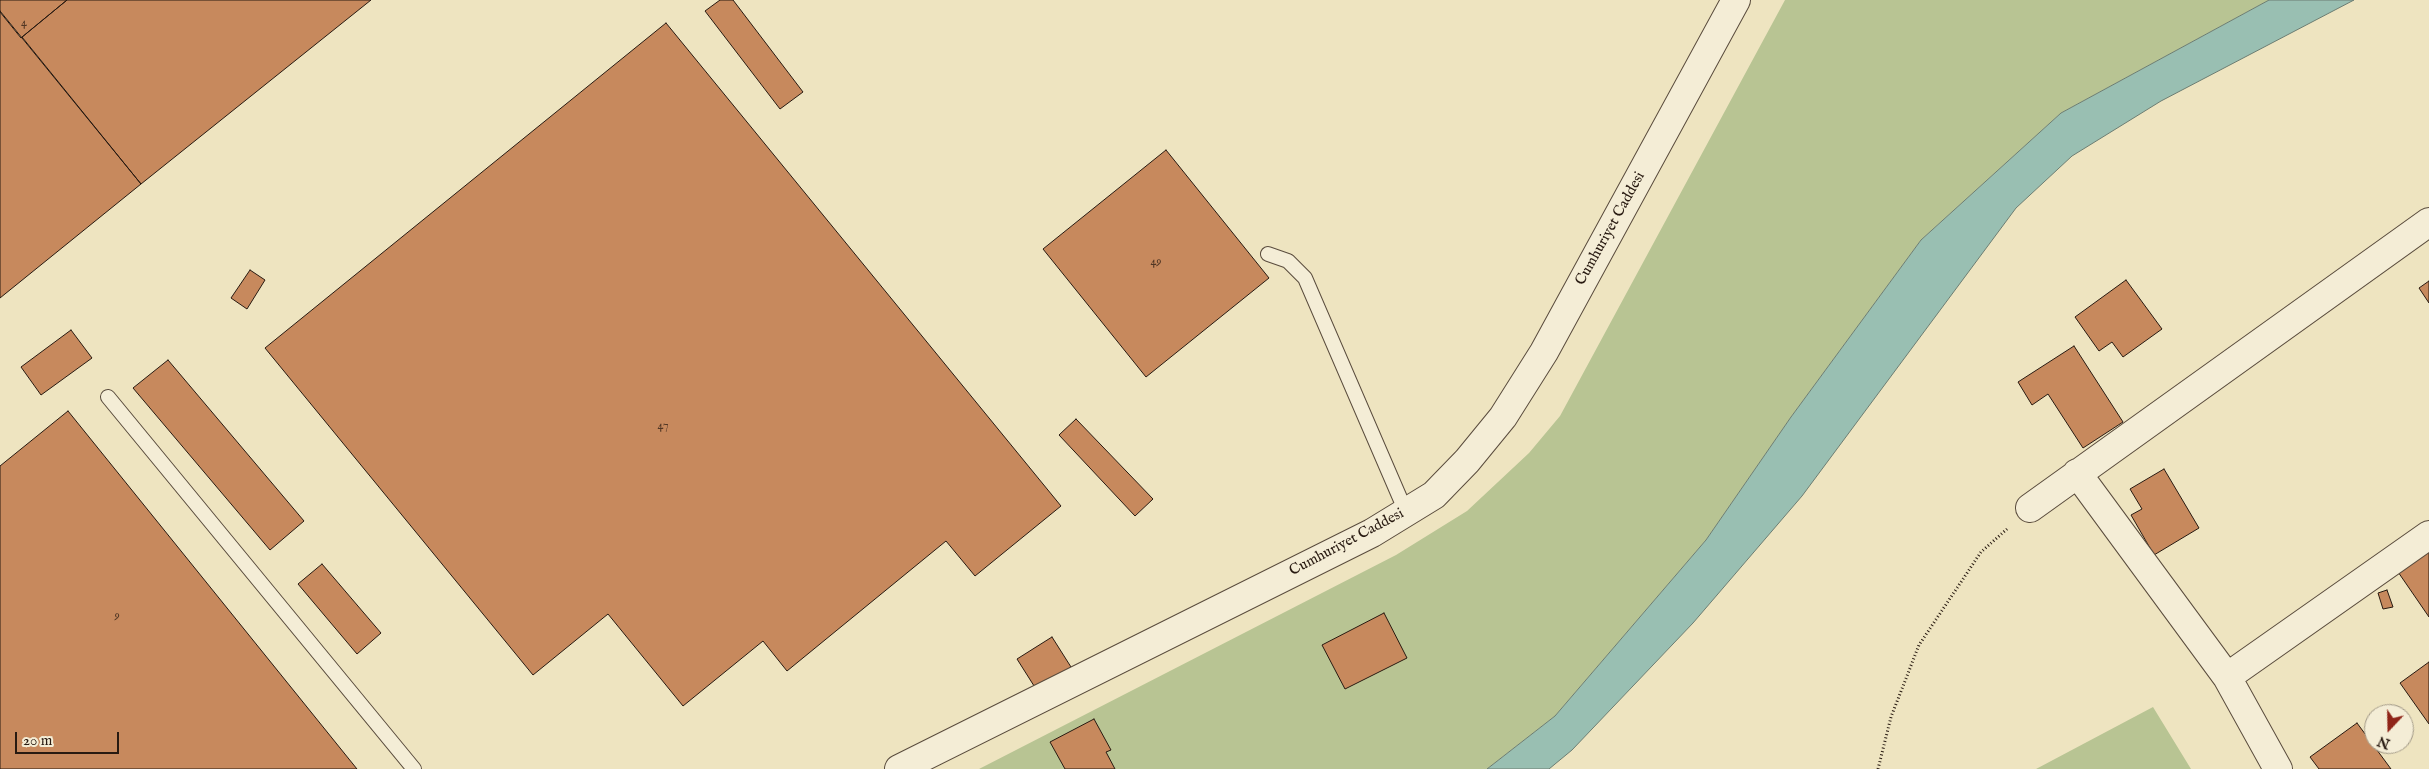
<!DOCTYPE html>
<html>
<head>
<meta charset="utf-8">
<style>
  body { margin:0 }
  #map { position:relative; width:2429px; height:769px; overflow:hidden; background:#eee4c0; font-family:"IM FELL English",serif }
  canvas { display:block }
  .north { position:absolute; left:2364px; top:704px; width:50px; height:50px; box-sizing:border-box; background:#f4edd6; border:1px solid #a29987; border-radius:50%; rotate:201deg; font-size:14px; font-weight:700; line-height:20px; text-align:center; color:#281a11 }
  .north::after { content:''; display:block; margin:auto; width:18px; height:22px; background:#8f2418; clip-path:polygon(50% 0,100% 100%,50% 72%,0 100%) }
  .scale { position:absolute; left:15px; top:732px; width:104px; height:22px; box-sizing:border-box; border:2px solid #281a11; border-top:0; padding-left:6px; font-size:15px; line-height:18px; white-space:nowrap; color:#281a11; -webkit-text-stroke:4px #f4edd6; paint-order:stroke }
</style>
</head>
<body>
<div id="map">
<canvas width="2429" height="769"></canvas>
<div class="north">N</div>
<div class="scale">20 m</div>
</div>
<script>
const ctx = document.querySelector('canvas').getContext('2d');
ctx.lineJoin = 'round';
function fillPath(path, color) {
  ctx.fillStyle = color;
  ctx.fill(path, 'evenodd');
}
function shape(rows) {
  const path = new Path2D();
  for (const r of rows) {
    path.moveTo(r[0], r[1]);
    for (let i = 2; i < r.length; i += 2) path.lineTo(r[i], r[i + 1]);
  }
  return path;
}
function strokePath(path, color, width, dash) {
  ctx.strokeStyle = color;
  ctx.lineWidth = width;
  ctx.lineCap = dash ? 'butt' : 'round';
  ctx.setLineDash(dash || []);
  ctx.stroke(path);
}
function label(font, color, halo, rows, align = 'center') {
  ctx.font = font + ' "IM FELL English",serif';
  ctx.lineWidth = 4;
  ctx.setLineDash([]);
  ctx.textBaseline = 'middle';
  ctx.strokeStyle = halo;
  ctx.fillStyle = color;
  for (const [text, x, y, turn = 0] of rows) {
    ctx.save();
    ctx.translate(x, y);
    ctx.rotate((+turn || 0) * Math.PI / 180);
    ctx.textAlign = isNaN(turn) ? turn : align;
    if (halo) ctx.strokeText(text, 0, 0);
    ctx.fillText(text, 0, 0);
    ctx.restore();
  }
}
fillPath(shape([
  [1785,0,2269,0,2061,113,1921,240,1791,417,1706,540,1555,716,1487,769,979,769,1396,555,1467,511,1529,453,1560,416],
  [2153,707,2191,769,2036,769]
]), '#b8c493');
const water = shape([
  [2269,0,2354,0,2161,101,2072,156,2016,208,1802,496,1693,623,1572,750,1549,769,1487,769,1555,716,1706,540,1791,417,1921,240,2061,113,2269,0]
]);
fillPath(water, '#99bfb2');
strokePath(water, '#6c7d72', 1);
const building = shape([
  [0,0,67,0,21,38,0,12,0,0],
  [67,0,371,0,141,184,22,37,67,0],
  [720,0,733,0,803,92,780,109,705,11,720,0],
  [0,11,141,184,0,298,0,11],
  [666,23,1061,506,975,576,946,541,787,671,763,641,683,706,608,614,533,675,265,348,666,23],
  [1166,150,1269,278,1146,377,1043,249,1166,150],
  [250,270,265,280,247,309,231,298,250,270],
  [2126,280,2162,329,2123,357,2112,342,2099,351,2075,317,2126,280],
  [2429,281,2429,303,2419,288,2429,281],
  [71,330,92,358,41,395,21,367,71,330],
  [2074,346,2123,422,2083,448,2048,394,2032,405,2018,382,2074,346],
  [168,360,304,521,270,550,133,388,168,360],
  [68,411,357,769,0,769,0,466,68,411],
  [1076,419,1153,499,1135,516,1059,435,1076,419],
  [2164,469,2199,528,2154,555,2131,515,2142,509,2130,489,2164,469],
  [2429,547,2429,617,2396,569,2429,547],
  [322,564,381,633,357,654,298,584,322,564],
  [2387,590,2393,607,2383,609,2378,593,2387,590],
  [1384,613,1407,658,1345,689,1322,645,1384,613],
  [1052,637,1071,667,1036,689,1017,659,1052,637],
  [2429,662,2429,724,2400,683,2429,662],
  [1094,719,1111,750,1106,752,1115,769,1065,769,1050,742,1094,719],
  [2357,723,2391,769,2319,769,2310,757,2357,723]
]);
fillPath(building, '#c7895d');
strokePath(building, '#281a11', 1);
const service = shape([
  [1268,254,1288,261,1305,278,1406,512],
  [108,397,414,769]
]);
const minor = shape([
  [2077,473,2227,677,2278,769],
  [2030,508,2429,222],
  [2227,677,2429,535]
]);
const tertiary = shape([
  [899,769,1372,533,1434,495,1467,461,1503,417,1544,352,1736,0]
]);
strokePath(service, '#5a4c3d', 16);
strokePath(minor, '#5a4c3d', 30);
strokePath(tertiary, '#5a4c3d', 30);
strokePath(shape([
  [1878,769,1891,717,1919,645,1981,552,2007,529]
]), '#281a11', 3, [1, 2.5]);
strokePath(service, '#f4edd6', 14);
strokePath(minor, '#f4edd6', 28);
strokePath(tertiary, '#f4edd6', 28);
label('12px', '#503624', null, [
  ["4",24,24],
  ["49",1156,263],
  ["47",663,427],
  ["9",117,617]
]);
label('15px', '#281a11', '#f4edd6', [
  ["Cumhuriyet Caddesi",1611,229,-61],
  ["Cumhuriyet Caddesi",1347,543,-28]
]);
</script>
</body>
</html>
